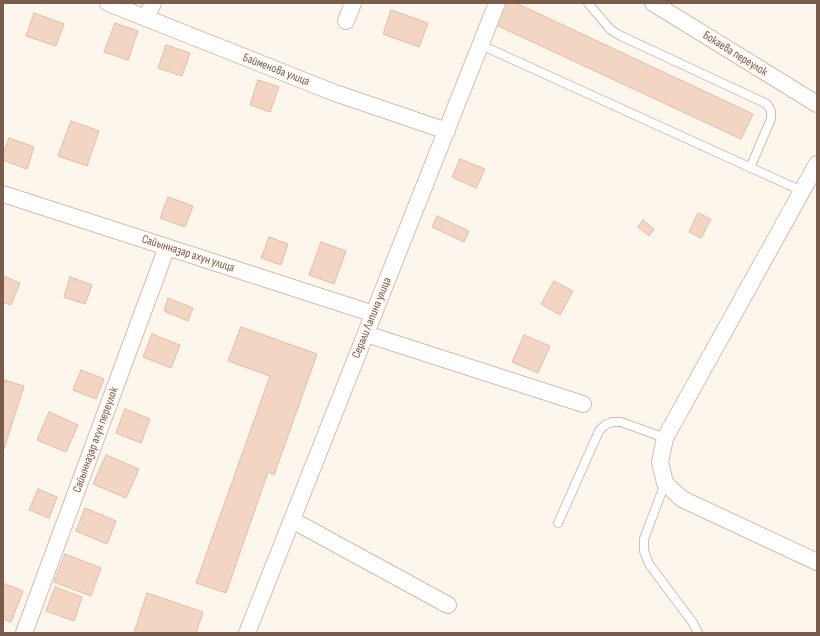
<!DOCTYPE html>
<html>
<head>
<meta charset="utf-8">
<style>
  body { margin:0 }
  #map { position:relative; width:820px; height:636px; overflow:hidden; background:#fdf6ec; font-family:"Sofia Sans Condensed",sans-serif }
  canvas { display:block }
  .frame { position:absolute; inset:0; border:4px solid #7a5c4d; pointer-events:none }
</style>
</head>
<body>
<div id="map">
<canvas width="820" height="636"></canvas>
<div class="frame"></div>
</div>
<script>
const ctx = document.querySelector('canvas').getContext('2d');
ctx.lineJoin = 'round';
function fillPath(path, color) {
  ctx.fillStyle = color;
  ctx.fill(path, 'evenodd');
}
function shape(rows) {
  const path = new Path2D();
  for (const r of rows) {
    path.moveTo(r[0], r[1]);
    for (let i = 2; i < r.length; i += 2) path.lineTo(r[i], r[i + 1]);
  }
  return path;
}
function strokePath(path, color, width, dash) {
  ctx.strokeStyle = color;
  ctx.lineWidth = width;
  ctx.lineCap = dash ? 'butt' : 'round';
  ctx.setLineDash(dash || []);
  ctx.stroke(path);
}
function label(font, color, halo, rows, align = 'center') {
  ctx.font = font + ' "Sofia Sans Condensed",sans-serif';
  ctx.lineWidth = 4;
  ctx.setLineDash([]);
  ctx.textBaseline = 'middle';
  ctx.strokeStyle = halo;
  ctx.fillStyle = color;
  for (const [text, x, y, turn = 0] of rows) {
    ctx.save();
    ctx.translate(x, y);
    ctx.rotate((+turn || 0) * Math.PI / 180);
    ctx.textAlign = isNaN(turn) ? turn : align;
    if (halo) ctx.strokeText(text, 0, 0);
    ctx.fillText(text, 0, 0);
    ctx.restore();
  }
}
const building = shape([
  [504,3,516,3,753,114,741,139,494,24,504,3],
  [391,10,428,23,419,47,383,34,391,10],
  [34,13,64,24,56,46,26,36,34,13],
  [115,23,138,31,128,60,104,52,115,23],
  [166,45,190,53,182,76,158,68,166,45],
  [258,80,279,87,270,112,250,105,258,80],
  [71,121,99,131,87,166,58,156,71,121],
  [9,138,34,147,27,169,3,160,3,154,9,138],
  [460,159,485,169,476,188,452,177,460,159],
  [168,197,193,206,185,227,160,218,168,197],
  [698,213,711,219,701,238,689,232,698,213],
  [437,216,469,231,464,242,432,227,437,216],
  [643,220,654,229,649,236,638,227,643,220],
  [269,237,288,244,281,265,261,258,269,237],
  [321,242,346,251,334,284,309,275,321,242],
  [3,276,20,283,11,305,3,302,3,276],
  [70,277,92,285,85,304,64,297,70,277],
  [554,281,573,291,560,315,541,304,554,281],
  [168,298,193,308,188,321,164,311,168,298],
  [241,327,317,354,274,475,268,472,226,593,196,583,270,376,228,361,241,327],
  [152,334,180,345,171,368,143,357,152,334],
  [524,335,550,346,538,373,512,362,524,335],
  [81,370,104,379,96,399,73,390,81,370],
  [5,380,24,386,3,452,3,386,5,380],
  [125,409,150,419,141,443,116,433,125,409],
  [49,412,78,425,66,452,37,440,49,412],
  [106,455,139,469,126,498,93,484,106,455],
  [38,489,57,497,49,518,29,510,38,489],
  [85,508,116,521,107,544,76,531,85,508],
  [65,554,101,568,91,596,54,582,65,554],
  [3,583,23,591,11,622,3,619,3,583],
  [55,587,82,597,74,621,46,611,55,587],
  [147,593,203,612,196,633,134,633,147,593]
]);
fillPath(building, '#f3d5c3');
strokePath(building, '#e6bba3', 1);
const service = shape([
  [588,3,610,29,619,35,767,104,771,111,771,119,750,168],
  [481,45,802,191],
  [665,483,644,539,644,551,649,564,693,623,698,633],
  [558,523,599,431,605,425,612,422,621,422,665,438]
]);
const minor = shape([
  [108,3,335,93,447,131],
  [653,3,817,104],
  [146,18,153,3],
  [346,21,353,3],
  [817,164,665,438,660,462,665,483,682,499,817,562],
  [3,194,374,314],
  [366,334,583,404],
  [292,520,448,605],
  [24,633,167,247],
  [247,633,497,3]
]);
strokePath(service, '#d1beb0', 10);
strokePath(minor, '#d1beb0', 18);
strokePath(service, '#fff', 8);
strokePath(minor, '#fff', 16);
label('12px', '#7a5c4d', '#fffaf3', [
  ["Бокаева переулок",735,54,32],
  ["Байменова улица",276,70,21],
  ["Сайынназар ахун улица",188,254,18],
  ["Серали Лапина улица",372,318,-68],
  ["Сайынназар ахун переулок",96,440,-70]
]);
</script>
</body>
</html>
